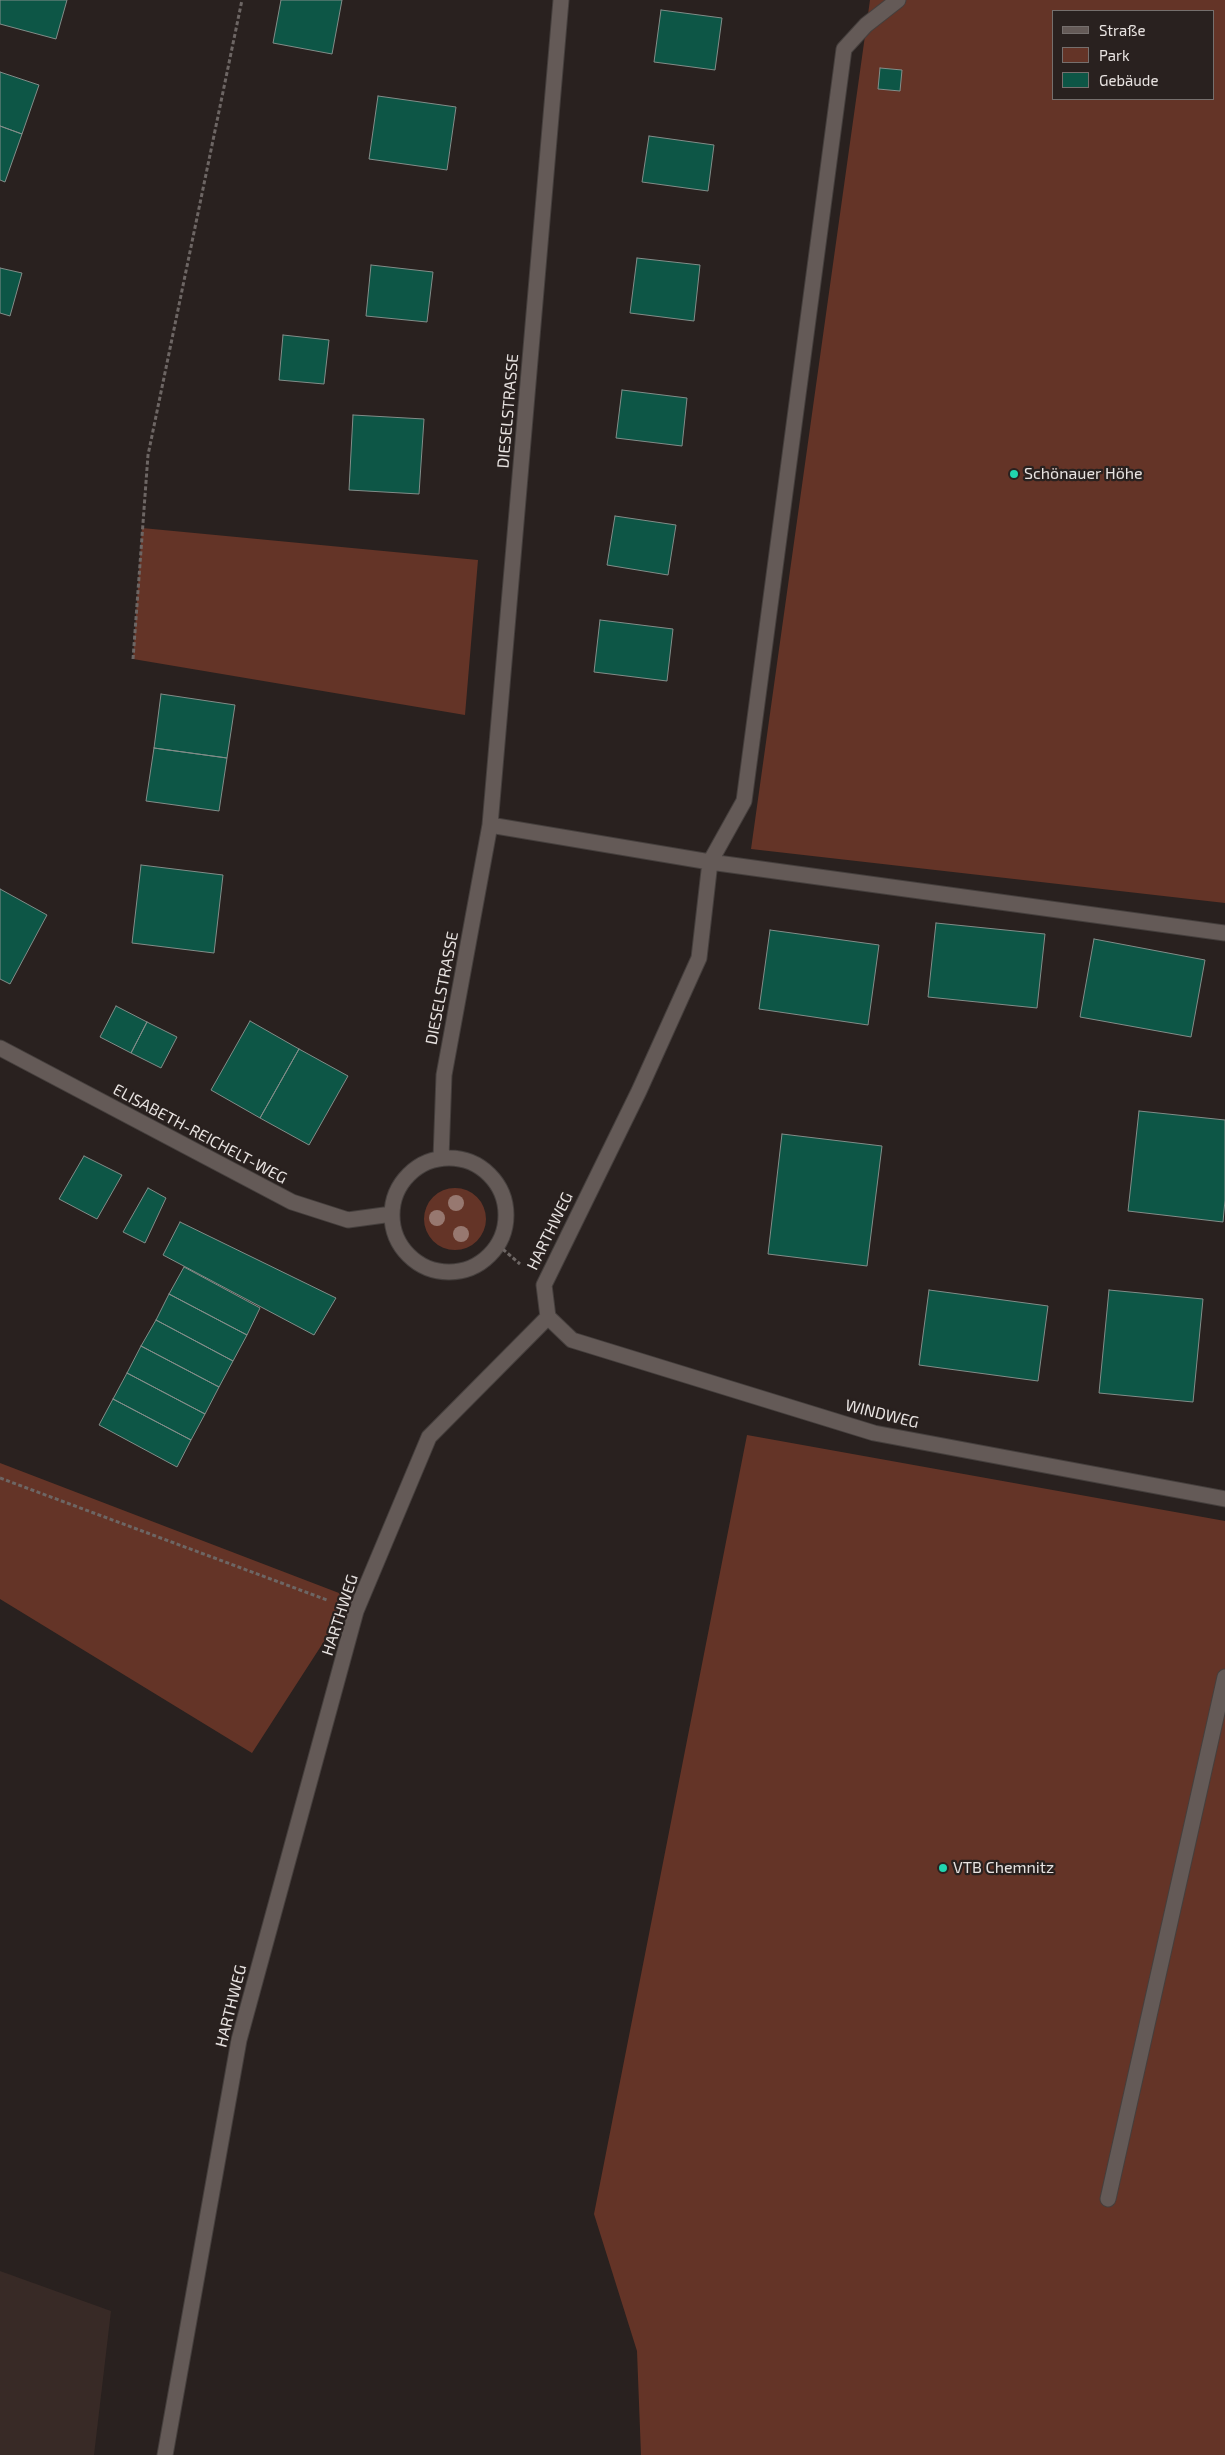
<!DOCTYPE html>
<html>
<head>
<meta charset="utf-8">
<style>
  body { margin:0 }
  #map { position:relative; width:1225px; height:2455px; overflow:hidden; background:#29211f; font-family:"Exo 2",sans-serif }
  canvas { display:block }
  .legend { position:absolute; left:1052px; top:10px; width:162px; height:90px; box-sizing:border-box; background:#29211f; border:1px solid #756f6d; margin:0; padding:6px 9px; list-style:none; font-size:15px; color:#e8e3e1 }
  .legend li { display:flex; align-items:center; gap:10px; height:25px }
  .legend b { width:25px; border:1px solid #756f6d }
</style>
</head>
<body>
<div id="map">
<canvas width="1225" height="2455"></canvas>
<ul class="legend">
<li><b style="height:6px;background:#645a57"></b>Straße</li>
<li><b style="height:14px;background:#643427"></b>Park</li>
<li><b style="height:14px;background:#0d5646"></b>Gebäude</li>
</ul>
</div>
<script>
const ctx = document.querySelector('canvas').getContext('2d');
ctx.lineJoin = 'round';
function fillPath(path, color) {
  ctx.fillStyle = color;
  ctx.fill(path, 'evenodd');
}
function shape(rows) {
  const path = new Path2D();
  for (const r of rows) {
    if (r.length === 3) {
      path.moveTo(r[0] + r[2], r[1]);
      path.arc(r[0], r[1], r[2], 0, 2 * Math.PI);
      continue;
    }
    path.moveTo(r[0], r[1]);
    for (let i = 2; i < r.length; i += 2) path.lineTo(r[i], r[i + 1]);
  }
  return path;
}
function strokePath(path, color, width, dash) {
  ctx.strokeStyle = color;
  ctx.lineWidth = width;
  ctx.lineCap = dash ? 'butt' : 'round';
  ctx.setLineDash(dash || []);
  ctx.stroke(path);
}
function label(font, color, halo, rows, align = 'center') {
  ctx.font = font + ' "Exo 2",sans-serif';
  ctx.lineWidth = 4.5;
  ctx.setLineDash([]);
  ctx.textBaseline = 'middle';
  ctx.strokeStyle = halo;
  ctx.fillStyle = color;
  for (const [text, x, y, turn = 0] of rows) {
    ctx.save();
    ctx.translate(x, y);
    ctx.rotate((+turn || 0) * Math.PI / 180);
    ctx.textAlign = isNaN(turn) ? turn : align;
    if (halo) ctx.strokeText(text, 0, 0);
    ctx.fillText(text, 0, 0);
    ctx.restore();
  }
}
fillPath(shape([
  [0,2271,111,2311,94,2455,0,2455]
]), '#382a26');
fillPath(shape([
  [870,0,1225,0,1225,903,751,849],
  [1054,11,1214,11,1214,99,1054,99],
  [142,528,478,560,465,715,133,659],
  [455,1219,31],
  [747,1435,1225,1521,1225,2455,641,2455,637,2351,594,2214],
  [0,1463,352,1598,252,1753,0,1599]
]), '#643427');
const building = shape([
  [0,0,67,0,56,39,0,24,0,0],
  [281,0,342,0,332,54,273,43,281,0],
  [661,10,722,18,715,70,654,62,661,10],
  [880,68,902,70,900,91,878,89,880,68],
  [0,72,39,85,22,134,0,126,0,72],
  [378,96,456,107,447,170,369,159,378,96],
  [0,126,22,134,5,182,0,180,0,126],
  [649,136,714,145,708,191,642,182,649,136],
  [637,258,700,265,694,321,630,313,637,258],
  [371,265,433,272,427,322,366,316,371,265],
  [0,268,22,273,10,316,0,313,0,268],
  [283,335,329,340,324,384,279,380,283,335],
  [622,390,687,398,682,446,616,438,622,390],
  [353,415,424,419,419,494,349,490,353,415],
  [615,516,676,525,668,575,607,565,615,516],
  [600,620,673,629,667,681,594,672,600,620],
  [161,694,235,705,227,758,154,748,161,694],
  [154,748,227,758,219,811,146,801,154,748],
  [141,865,223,875,214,953,132,943,141,865],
  [0,889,47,915,10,984,0,979,0,889],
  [936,923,1045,934,1037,1008,928,997,936,923],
  [770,930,879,945,868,1025,759,1009,770,930],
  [1094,939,1205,960,1191,1037,1080,1017,1094,939],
  [116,1006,147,1022,131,1053,100,1037,116,1006],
  [250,1021,299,1049,260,1118,211,1090,250,1021],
  [147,1022,177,1037,161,1068,131,1053,147,1022],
  [299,1049,348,1076,309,1145,260,1118,299,1049],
  [1139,1111,1225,1120,1225,1200,1223,1222,1128,1211,1139,1111],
  [782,1134,882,1146,867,1266,768,1254,782,1134],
  [84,1156,122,1175,97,1219,59,1199,84,1156],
  [148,1188,166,1198,145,1243,123,1232,148,1188],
  [180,1222,336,1298,314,1335,163,1255,180,1222],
  [184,1267,260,1308,247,1335,169,1294,184,1267],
  [929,1290,1048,1306,1038,1381,919,1365,929,1290],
  [1109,1290,1203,1299,1193,1402,1099,1393,1109,1290],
  [169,1294,247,1335,233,1361,156,1320,169,1294],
  [156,1320,233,1361,219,1387,141,1346,156,1320],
  [141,1346,219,1387,205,1414,127,1373,141,1346],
  [127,1373,205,1414,191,1440,113,1399,127,1373],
  [113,1399,191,1440,177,1467,99,1425,113,1399]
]);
fillPath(building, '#0d5646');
strokePath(building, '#828d89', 1);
const minor = shape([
  [561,0,490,825,710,862,1225,933],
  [0,1048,292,1202,348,1220,392,1214],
  [449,1215,57],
  [441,1158,444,1075,490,825],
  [548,1317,544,1285,639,1091,699,958,710,862,744,801,844,49,866,25,898,0],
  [548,1317,572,1340,874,1433,1225,1499],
  [1108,2199,1225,1677],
  [165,2455,239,2040,356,1611,429,1437,548,1317]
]);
strokePath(minor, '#453f3d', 17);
strokePath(shape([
  [133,659,148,455,242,0],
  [498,1245,520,1264],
  [0,1478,327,1600]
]), '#6d6664', 3, [4, 2.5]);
strokePath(minor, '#645a57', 15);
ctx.fillStyle = '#977870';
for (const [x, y] of [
  [456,1203],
  [437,1218],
  [461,1234]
]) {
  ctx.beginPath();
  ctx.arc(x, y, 8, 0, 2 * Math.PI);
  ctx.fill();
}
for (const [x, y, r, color] of [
  [1014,474,5,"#21d5af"],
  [943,1868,5,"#21d5af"]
]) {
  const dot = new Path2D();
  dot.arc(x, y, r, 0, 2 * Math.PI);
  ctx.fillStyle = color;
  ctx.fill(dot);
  strokePath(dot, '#29211f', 2);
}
label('16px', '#e8e3e1', '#29211f', [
  ["DIESELSTRASSE",508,411,-85],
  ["DIESELSTRASSE",442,988,-79],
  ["ELISABETH-REICHELT-WEG",200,1134,28],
  ["HARTHWEG",550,1231,-64],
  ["WINDWEG",882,1414,14],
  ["HARTHWEG",340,1615,-72],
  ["HARTHWEG",231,2006,-76]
]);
label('16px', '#e8e3e1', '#29211f', [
  ["Schönauer Höhe",1024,474],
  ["VTB Chemnitz",953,1868]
], 'left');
</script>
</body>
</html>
